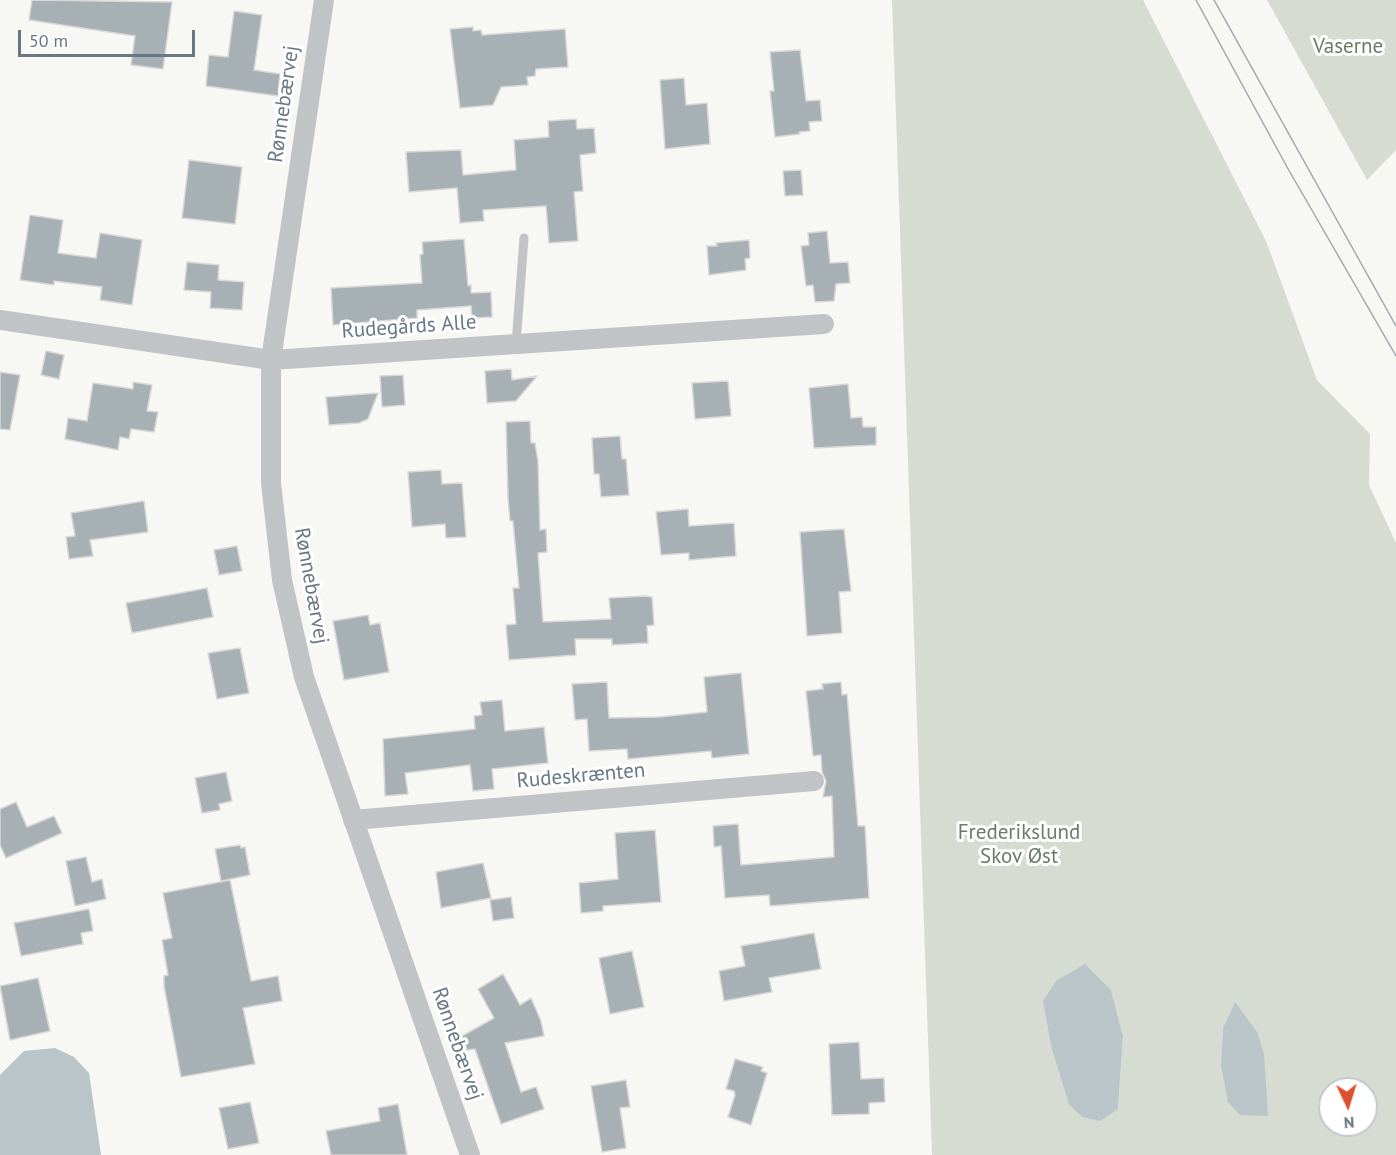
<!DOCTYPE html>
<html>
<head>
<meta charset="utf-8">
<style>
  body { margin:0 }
  #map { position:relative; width:1396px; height:1155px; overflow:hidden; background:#f7f7f4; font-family:"PT Sans",sans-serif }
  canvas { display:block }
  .north { position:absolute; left:1318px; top:1077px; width:60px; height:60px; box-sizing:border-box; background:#fff; border:2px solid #c2c9ce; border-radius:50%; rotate:176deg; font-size:16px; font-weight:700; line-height:24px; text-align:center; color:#677884 }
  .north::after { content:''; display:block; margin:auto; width:21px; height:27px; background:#dc512f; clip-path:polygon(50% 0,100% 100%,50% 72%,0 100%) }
  .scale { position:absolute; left:18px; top:30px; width:177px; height:27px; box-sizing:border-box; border:3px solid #677884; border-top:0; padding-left:8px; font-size:18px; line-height:21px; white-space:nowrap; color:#677884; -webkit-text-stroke:4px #fff; paint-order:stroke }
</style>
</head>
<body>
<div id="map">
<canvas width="1396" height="1155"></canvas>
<div class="north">N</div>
<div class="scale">50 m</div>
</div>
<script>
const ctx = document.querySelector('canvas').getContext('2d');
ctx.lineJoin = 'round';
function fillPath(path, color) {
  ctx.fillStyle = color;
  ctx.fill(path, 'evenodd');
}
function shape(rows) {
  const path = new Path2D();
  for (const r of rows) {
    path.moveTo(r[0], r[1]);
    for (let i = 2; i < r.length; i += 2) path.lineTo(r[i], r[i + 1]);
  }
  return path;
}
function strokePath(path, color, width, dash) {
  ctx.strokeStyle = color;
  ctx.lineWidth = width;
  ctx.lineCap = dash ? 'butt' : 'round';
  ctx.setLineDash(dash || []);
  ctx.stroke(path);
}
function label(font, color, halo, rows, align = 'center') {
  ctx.font = font + ' "PT Sans",sans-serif';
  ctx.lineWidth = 6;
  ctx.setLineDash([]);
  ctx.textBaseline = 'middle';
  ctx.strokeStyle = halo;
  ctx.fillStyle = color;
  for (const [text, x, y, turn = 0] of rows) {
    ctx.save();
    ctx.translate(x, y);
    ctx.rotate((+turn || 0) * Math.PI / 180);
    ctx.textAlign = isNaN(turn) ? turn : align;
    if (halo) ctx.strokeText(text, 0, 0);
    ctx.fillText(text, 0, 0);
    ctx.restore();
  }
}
fillPath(shape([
  [892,0,1143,0,1266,241,1317,380,1370,434,1369,485,1396,543,1396,1155,932,1155],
  [1111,990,1123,1036,1118,1109,1082,1117,1069,1105,1052,1050],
  [1235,1003,1244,1016,1221,1065,1223,1028],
  [1330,1089,1366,1089,1366,1125,1330,1125],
  [1267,0,1396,0,1396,150,1367,180]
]), '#d7dcd3');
fillPath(shape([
  [1085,964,1111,990,1123,1036,1118,1109,1100,1121,1082,1117,1069,1105,1052,1050,1043,1001,1056,981],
  [1235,1002,1257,1032,1264,1054,1268,1116,1240,1115,1228,1102,1221,1065,1223,1028],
  [55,1048,74,1057,89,1073,101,1155,0,1155,0,1075,24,1051]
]), '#b9c5c9');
const building = shape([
  [32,0,172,2,163,69,131,65,135,36,29,20,32,0],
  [234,11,262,15,254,70,280,74,278,96,206,86,209,55,228,57,234,11],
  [473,27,473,31,481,30,482,35,565,29,568,67,536,69,535,76,527,77,528,85,501,87,493,105,460,108,450,29,473,27],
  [800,50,806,101,820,100,822,121,809,122,810,131,799,132,800,134,775,137,770,91,774,91,770,52,800,50],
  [684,78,686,105,707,103,710,144,665,149,660,80,684,78],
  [576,119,577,129,594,128,596,153,580,155,583,191,574,192,578,241,549,243,546,206,483,210,484,221,460,223,457,188,409,192,406,152,461,150,463,175,516,170,514,140,549,137,548,121,576,119],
  [189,160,242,167,235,224,182,218,189,160],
  [801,170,803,195,785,196,783,171,801,170],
  [30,215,63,220,58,253,96,258,100,233,142,240,132,305,100,300,102,287,54,281,54,285,20,280,30,215],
  [827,231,830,263,848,262,850,283,836,284,834,301,815,302,813,285,806,286,801,246,809,245,808,233,827,231],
  [464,239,468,286,471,285,471,293,491,292,492,317,472,318,471,306,417,310,417,318,333,325,331,288,422,283,420,255,423,254,422,242,464,239],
  [749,240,750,258,745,259,746,270,709,275,707,246,717,246,716,243,749,240],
  [187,262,219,265,218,280,244,282,242,310,210,308,211,292,184,290,187,262],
  [46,351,64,355,59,379,41,375,46,351],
  [511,369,512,380,537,376,516,401,487,403,485,371,511,369],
  [0,372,20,375,10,430,0,429,0,372],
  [403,375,405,405,382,407,380,376,403,375],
  [728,381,731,416,695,419,692,383,728,381],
  [133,382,152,385,147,411,158,412,154,432,131,429,129,439,120,437,118,450,65,439,68,418,87,421,93,383,133,389,133,382],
  [848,384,851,418,862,417,863,427,876,427,876,445,814,448,809,388,848,384],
  [378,393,368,419,359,423,329,425,326,397,378,393],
  [530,421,531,443,535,443,538,461,540,530,546,529,547,552,538,553,543,622,611,619,609,598,645,596,652,597,654,625,647,626,648,643,612,645,612,639,575,639,576,655,509,660,506,625,516,624,513,588,519,588,513,521,510,521,508,498,506,422,530,421],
  [620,436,622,459,626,459,629,495,601,497,599,474,594,474,592,438,620,436],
  [441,470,442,484,462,483,466,537,446,538,445,524,412,527,408,472,441,470],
  [144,501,148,532,90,540,93,556,69,559,66,537,75,536,71,513,144,501],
  [688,509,689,526,734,523,736,556,689,560,689,553,661,555,656,512,688,509],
  [844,529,851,591,839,592,842,633,807,636,800,532,844,529],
  [237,546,242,571,219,575,214,550,237,546],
  [207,588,213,617,132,633,126,603,207,588],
  [368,615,370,625,380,623,389,672,344,680,333,621,368,615],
  [240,648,249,693,217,699,208,653,240,648],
  [741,673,749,754,712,758,711,751,628,759,627,749,589,751,587,719,575,720,572,684,607,682,609,718,659,717,707,712,704,677,741,673],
  [841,682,842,695,847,694,858,826,865,826,869,898,770,906,769,895,725,898,721,846,714,847,713,826,738,824,741,865,834,857,832,796,823,797,826,781,822,772,821,755,813,756,806,691,823,689,822,684,841,682],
  [502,700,505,731,544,727,548,763,492,769,494,789,473,791,470,765,405,773,408,794,385,796,383,739,475,729,474,716,482,715,480,702,502,700],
  [226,772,232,801,219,804,220,810,202,813,195,778,226,772],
  [16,802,27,827,54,816,62,833,6,858,0,845,0,809,16,802],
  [655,830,661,902,603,906,603,911,581,913,579,883,618,879,615,833,655,830],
  [240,845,241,848,245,847,250,875,221,881,215,849,240,845],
  [86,857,92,882,102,879,106,899,75,906,66,861,86,857],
  [483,863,491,898,441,908,436,872,483,863],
  [230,880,251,981,278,976,282,1001,243,1008,255,1064,181,1077,164,986,164,976,168,975,162,940,172,938,163,893,230,880],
  [511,897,514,918,493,921,490,900,511,897],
  [89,909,93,931,81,933,83,944,21,956,14,923,89,909],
  [814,933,821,969,769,978,772,992,724,1001,719,971,745,966,741,946,814,933],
  [632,951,644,1007,610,1014,599,958,632,951],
  [503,974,520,1005,531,998,541,1021,544,1036,505,1043,521,1092,536,1087,544,1109,501,1124,475,1049,467,1050,462,1036,494,1018,478,989,503,974],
  [38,978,50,1031,10,1040,0,986,38,978],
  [859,1042,861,1079,884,1078,885,1102,869,1103,869,1114,832,1115,829,1044,859,1042],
  [735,1059,763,1067,761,1071,767,1073,751,1125,728,1117,735,1095,734,1091,726,1089,735,1059],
  [626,1080,630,1107,620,1108,626,1148,602,1152,591,1086,626,1080],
  [250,1102,259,1143,228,1149,219,1108,250,1102],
  [398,1104,407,1155,331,1155,326,1131,380,1121,378,1108,398,1104]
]);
fillPath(building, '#a7b0b5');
strokePath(building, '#d9d8d6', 1.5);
strokePath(shape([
  [516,344,524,238]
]), '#c0c4c7', 9);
strokePath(shape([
  [324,0,271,360,271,483,282,580,304,677,470,1155],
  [0,320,271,360,824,324],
  [353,820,814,781]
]), '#c0c4c7', 20);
strokePath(shape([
  [1196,0,1287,167,1396,356],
  [1214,0,1396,326]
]), '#a1a8ad', 1.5);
label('21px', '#6b7b66', '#fff', [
  ["Vaserne",1348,47],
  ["Frederikslund",1019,833],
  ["Skov Øst",1019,857]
]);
label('21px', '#677884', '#fff', [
  ["Rønnebærvej",284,104,-82],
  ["Rudegårds Alle",409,327,-4],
  ["Rønnebærvej",311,586,80],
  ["Rudeskrænten",581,776,-5],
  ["Rønnebærvej",457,1044,71]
]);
</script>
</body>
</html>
